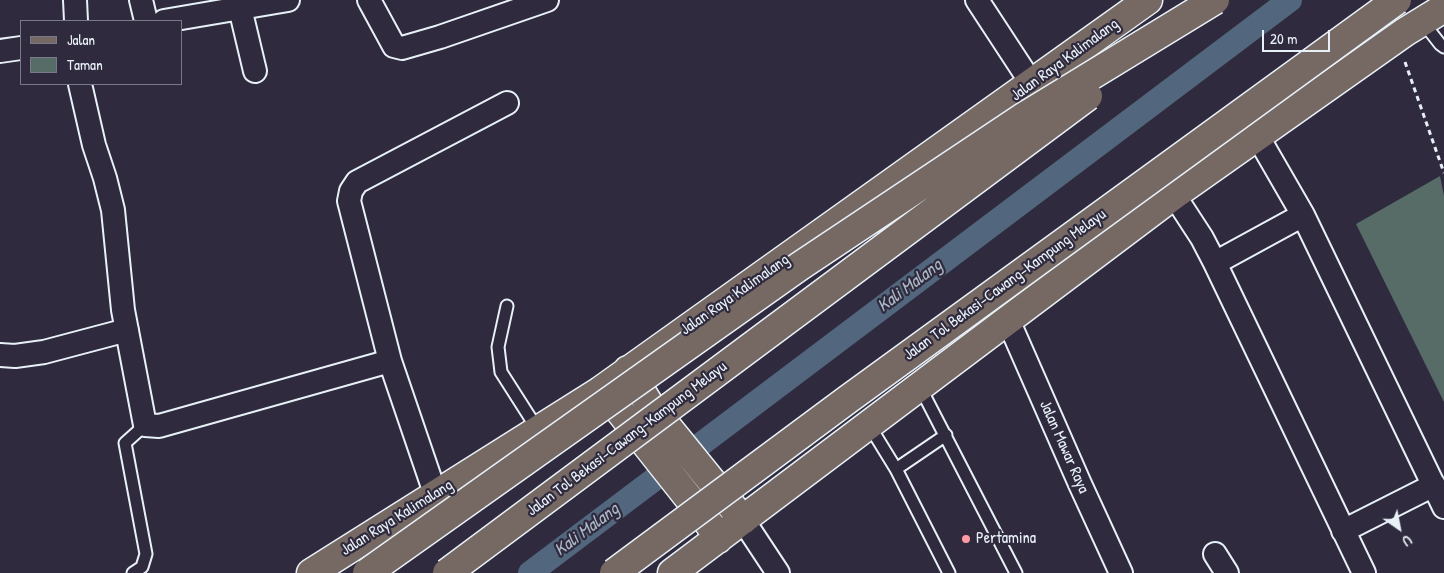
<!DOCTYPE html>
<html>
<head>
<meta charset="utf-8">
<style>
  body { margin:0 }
  #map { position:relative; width:1444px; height:573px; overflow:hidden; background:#2f2a3d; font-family:"Patrick Hand",sans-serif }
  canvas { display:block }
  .legend { position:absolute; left:20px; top:20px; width:162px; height:65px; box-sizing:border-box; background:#2f2a3d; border:1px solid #797a88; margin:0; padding:6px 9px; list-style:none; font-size:15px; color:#e8f1f8 }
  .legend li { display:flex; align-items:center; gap:10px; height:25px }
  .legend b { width:25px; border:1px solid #797a88 }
  .north { position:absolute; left:1374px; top:503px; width:50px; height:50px; -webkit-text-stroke:4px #2f2a3d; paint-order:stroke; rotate:147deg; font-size:14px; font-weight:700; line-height:20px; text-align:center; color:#e8f1f8 }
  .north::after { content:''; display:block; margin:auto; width:18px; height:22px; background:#e8f1f8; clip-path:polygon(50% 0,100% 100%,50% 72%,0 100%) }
  .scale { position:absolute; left:1262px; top:30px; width:68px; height:22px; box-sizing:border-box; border:2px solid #e8f1f8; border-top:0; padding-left:6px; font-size:15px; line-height:18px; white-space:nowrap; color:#e8f1f8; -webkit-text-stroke:4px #2f2a3d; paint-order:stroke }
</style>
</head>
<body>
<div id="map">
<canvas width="1444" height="573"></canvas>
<ul class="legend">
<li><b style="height:6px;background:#766964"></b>Jalan</li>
<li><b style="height:14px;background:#576c67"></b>Taman</li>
</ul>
<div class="north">U</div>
<div class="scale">20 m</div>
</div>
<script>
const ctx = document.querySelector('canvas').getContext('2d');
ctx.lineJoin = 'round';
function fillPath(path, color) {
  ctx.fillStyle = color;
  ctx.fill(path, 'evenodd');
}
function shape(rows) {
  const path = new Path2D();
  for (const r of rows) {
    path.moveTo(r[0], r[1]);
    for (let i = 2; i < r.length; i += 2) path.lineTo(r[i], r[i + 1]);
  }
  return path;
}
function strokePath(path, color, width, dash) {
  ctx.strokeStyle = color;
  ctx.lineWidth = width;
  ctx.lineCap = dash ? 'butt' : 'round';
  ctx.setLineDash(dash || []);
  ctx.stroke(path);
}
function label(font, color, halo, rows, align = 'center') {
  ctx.font = font + ' "Patrick Hand",sans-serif';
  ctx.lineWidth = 4.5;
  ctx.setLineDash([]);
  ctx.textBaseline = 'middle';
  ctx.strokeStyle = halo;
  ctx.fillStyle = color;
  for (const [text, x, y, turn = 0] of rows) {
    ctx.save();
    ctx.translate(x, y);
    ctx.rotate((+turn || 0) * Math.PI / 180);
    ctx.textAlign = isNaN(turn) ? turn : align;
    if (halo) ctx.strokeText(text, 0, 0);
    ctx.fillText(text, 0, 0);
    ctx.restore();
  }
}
fillPath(shape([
  [1440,176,1444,196,1444,402,1356,224]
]), '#576c67');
strokePath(shape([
  [530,573,1290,0]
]), '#52667d', 24);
const lane = shape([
  [1422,21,1440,44,1444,47],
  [507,306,498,347,501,372,538,430],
  [920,387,1016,573],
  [869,425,896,469,949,573],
  [896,469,946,435],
  [133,573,142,567,146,554,125,443,145,425]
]);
const street = shape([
  [75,0,76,21],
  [141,0,146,21],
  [369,0,394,46,402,48,440,37,547,0],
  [977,0,1032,84],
  [240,8,255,71],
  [164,21,288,0],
  [0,51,21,48],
  [80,84,94,145,105,178,113,210,123,310,145,425,159,426,390,361],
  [1258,137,1303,215,1444,507],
  [1174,195,1202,238,1215,263,1364,573],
  [1215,263,1303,215],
  [1008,320,1080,484,1121,573],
  [0,355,15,356,44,352,127,330],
  [435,493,390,361,349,201,351,191,357,182,507,103],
  [743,520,778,573],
  [1343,531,1434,485],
  [1215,554,1227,573]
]);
const primary = shape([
  [628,370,649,404,743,520],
  [600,391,615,405,710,525,718,539],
  [311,573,600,391,1148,0],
  [672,573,1174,195,1405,32,1444,8]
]);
strokePath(lane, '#e8f1f8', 15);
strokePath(street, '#e8f1f8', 26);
strokePath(primary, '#e8f1f8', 31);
strokePath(shape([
  [1405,62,1444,173]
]), '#e8f1f8', 3, [5, 4]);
strokePath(lane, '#2f2a3d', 11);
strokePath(street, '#2f2a3d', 22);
strokePath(primary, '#766964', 28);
const highwayBridge = shape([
  [367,573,800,266,1025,116,1215,0],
  [447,573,1088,96],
  [614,573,847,400,1397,0]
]);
strokePath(highwayBridge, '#e8f1f8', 31, []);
strokePath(highwayBridge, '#766964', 28);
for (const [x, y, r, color] of [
  [966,539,5,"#ff9aa2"]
]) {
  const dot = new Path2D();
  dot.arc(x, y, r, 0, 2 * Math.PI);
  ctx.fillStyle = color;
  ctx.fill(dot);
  strokePath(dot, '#2f2a3d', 2);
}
label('16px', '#e8f1f8', '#2f2a3d', [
  ["Jalan Raya Kalimalang",1065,60,-36],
  ["Jalan Tol Bekasi–Cawang–Kampung Melayu",1005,285,-36],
  ["Jalan Raya Kalimalang",735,295,-35],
  ["Jalan Tol Bekasi–Cawang–Kampung Melayu",627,439,-37],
  ["Jalan Mawar Raya",1064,447,66],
  ["Jalan Raya Kalimalang",397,518,-32]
]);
label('16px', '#e8f1f8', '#2f2a3d', [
  ["Pertamina",976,539]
], 'left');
label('italic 18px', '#acb9c7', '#2f2a3d', [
  ["Kali Malang",910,286,-37],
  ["Kali Malang",587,530,-37]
]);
</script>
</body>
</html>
